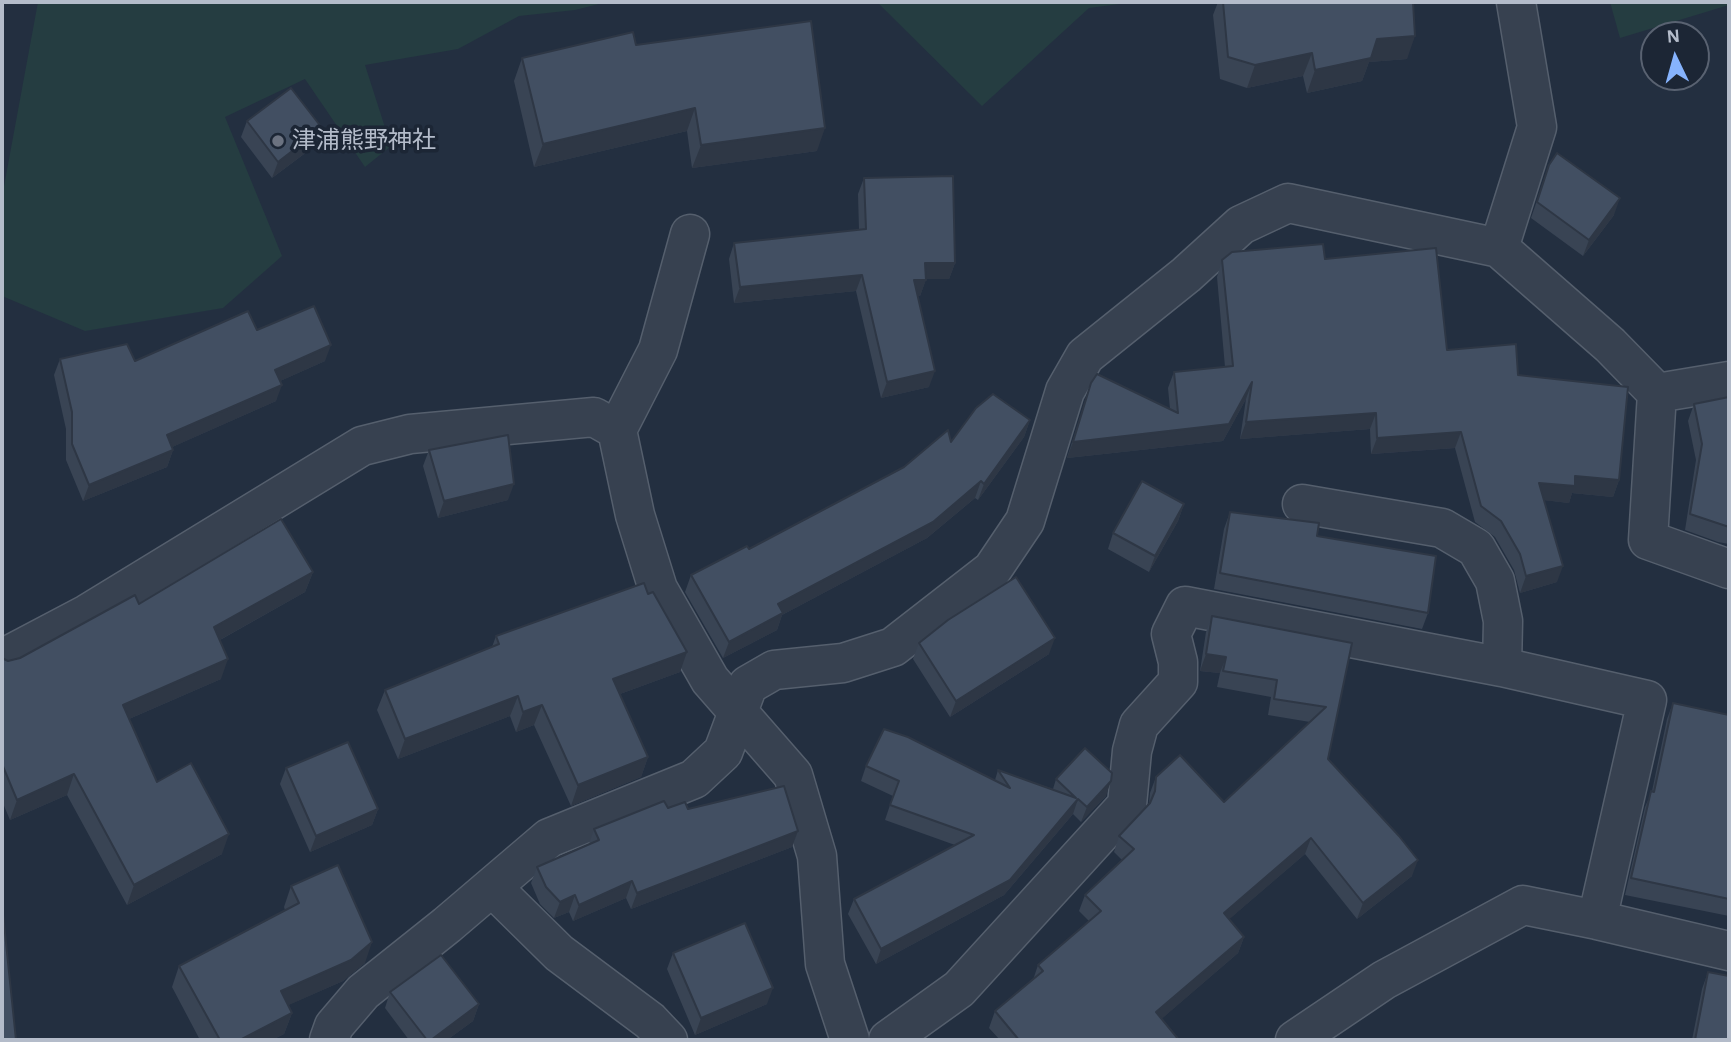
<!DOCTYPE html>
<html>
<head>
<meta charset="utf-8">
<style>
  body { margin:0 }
  #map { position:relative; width:1731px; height:1042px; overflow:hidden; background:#232f40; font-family:"Alegreya Sans",sans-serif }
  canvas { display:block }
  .frame { position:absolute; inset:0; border:4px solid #b4bcca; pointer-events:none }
  .north { position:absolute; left:1640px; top:21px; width:70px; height:70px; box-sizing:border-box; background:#1c2635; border:2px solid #596271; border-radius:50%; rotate:355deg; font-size:19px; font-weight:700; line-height:28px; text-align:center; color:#b4bcca }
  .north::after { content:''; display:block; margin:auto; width:24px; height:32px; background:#86b3fd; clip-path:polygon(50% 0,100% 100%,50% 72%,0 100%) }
</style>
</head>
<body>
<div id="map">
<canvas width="1731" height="1042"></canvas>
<div class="frame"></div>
<div class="north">N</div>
</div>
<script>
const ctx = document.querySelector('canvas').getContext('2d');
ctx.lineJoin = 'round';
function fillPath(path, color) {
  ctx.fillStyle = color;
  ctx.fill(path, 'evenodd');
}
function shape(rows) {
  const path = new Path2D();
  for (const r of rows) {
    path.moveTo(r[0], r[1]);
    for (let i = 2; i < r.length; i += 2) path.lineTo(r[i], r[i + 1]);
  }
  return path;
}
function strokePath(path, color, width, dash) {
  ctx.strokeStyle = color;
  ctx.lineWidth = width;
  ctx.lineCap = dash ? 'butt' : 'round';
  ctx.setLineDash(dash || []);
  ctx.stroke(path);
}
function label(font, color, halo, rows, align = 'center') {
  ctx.font = font + ' "Alegreya Sans","Noto Sans JP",sans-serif';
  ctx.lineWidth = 7;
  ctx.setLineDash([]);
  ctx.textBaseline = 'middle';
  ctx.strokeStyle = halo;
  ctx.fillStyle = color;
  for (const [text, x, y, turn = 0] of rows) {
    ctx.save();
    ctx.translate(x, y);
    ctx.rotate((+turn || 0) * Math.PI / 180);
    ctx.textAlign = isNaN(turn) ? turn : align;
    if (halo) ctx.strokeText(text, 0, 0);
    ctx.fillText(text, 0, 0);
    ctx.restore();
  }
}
fillPath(shape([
  [38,2,607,2,575,10,519,16,458,49,365,65,391,146,365,167,305,79,225,117,282,256,223,308,85,331,2,296,2,197],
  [877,2,1135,2,1089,8,982,106],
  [1610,2,1729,2,1729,5,1620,38]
]), '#253d41');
const minor = shape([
  [1499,248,1537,127,1516,2],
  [1657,393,1648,540,1729,569],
  [617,430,658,350,690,234],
  [1302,504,1442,528,1476,548,1495,581,1503,621,1502,667,1647,700,1597,920],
  [2,659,87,614,362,446,410,434,594,417,617,430,635,515,658,589,710,680,793,775,817,856,825,964,850,1040],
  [492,887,559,953,650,1021,668,1040],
  [329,1040,334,1026,363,992,447,925,549,838,694,779,723,752,748,685,774,670,843,663,893,647,992,570,1025,521,1065,391,1085,356,1186,275,1241,225,1288,203,1499,248,1610,345,1657,393,1729,381],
  [888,1040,959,989,1127,805,1132,751,1139,725,1178,682,1178,662,1171,634,1185,606,1502,667],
  [1295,1040,1384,980,1523,905,1597,920,1729,951]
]);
strokePath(minor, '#555f6d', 41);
strokePath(minor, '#374150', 38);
fillPath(shape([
  [1218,2,1413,2,1407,59,1369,62,1362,81,1307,93,1303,76,1247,88,1220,79,1213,15],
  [636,45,817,151,692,168,687,131,534,167,514,81,522,58],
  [247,121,316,145,272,178,241,137],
  [1549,165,1614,215,1583,256,1531,218],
  [864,178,955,263,949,279,926,279,920,296,918,296,929,387,881,398,856,291,734,303,729,259,734,243,859,230,858,194],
  [1325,259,1447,350,1518,375,1619,480,1613,497,1572,493,1569,503,1544,500,1557,582,1520,593,1514,570,1495,537,1475,522,1455,448,1371,454,1370,429,1240,439,1246,399,1223,441,1067,458,1091,383,1170,409,1168,388,1174,372,1225,367,1217,277,1222,260],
  [257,330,325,361,280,381,276,401,172,447,173,450,167,467,83,501,66,460,66,429,54,375,60,359,135,361],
  [1729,397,1729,544,1718,542,1685,530,1696,460,1688,421,1694,404],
  [1030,420,1024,437,978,500,975,498,927,538,782,615,777,630,723,658,685,592,691,575],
  [429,450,508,500,438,518,423,466],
  [1184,504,1178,521,1149,572,1108,549,1113,533],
  [1230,512,1317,536,1428,613,1422,629,1214,589,1224,529],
  [313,572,305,592,220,640,221,679,129,719,157,782,222,854,127,905,67,795,10,820,2,801,2,658,8,661,20,658,139,604],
  [648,594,687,652,680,672,620,694,648,757,641,777,571,806,534,725,516,732,510,716,398,759,377,710,385,690,492,647,496,636],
  [1212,616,1352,643,1328,759,1412,876,1357,919,1305,854,1229,919,1244,937,1238,953,1161,1019,1179,1040,1000,1040,989,1028,995,1011,1033,980,1038,965,1089,921,1079,911,1085,895,1122,860,1114,852,1119,836,1149,803,1150,793,1156,777,1224,802,1310,722,1268,715,1271,697,1217,687,1220,673,1200,671,1206,632],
  [919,643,1049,654,950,717,913,659],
  [1673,703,1729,715,1729,916,1625,895,1645,807,1652,791,1667,719],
  [866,766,995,780,998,770,1053,789,1056,779,1106,796,1081,822,1073,814,1004,895,876,964,848,914,854,899,955,845,885,820,893,796,861,781],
  [286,768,378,809,372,825,310,852,280,784],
  [668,808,688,809,798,831,792,847,631,909,626,898,573,921,569,912,554,918,540,904,531,883,537,867,589,844,594,829],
  [291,886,365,963,343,981,288,1005,292,1013,284,1034,272,1040,200,1040,172,987,179,966,285,910,284,907],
  [673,953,767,1004,695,1035,667,969],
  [1708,972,1729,1040,1692,1040,1702,989],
  [390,992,479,1004,473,1021,447,1040,409,1040,385,1008]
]), '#394454');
fillPath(shape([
  [1415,36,1407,59,1369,62,1362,81,1307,93,1315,70,1377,39],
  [1312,53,1303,76,1247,88,1255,65],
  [695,108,687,131,534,167,543,144],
  [322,128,316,145,272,178,278,162],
  [825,128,817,151,692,168,701,145],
  [1620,198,1614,215,1583,256,1589,240],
  [925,263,955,263,949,279,919,279],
  [862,275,856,291,734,303,740,287],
  [914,280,926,280,920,296,908,297],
  [331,345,325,361,269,386,275,370],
  [935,371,929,387,881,398,887,382],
  [1252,382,1246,399,1223,441,1067,458,1073,442,1229,424],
  [282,385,276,401,161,452,167,435],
  [1376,413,1370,429,1240,439,1246,422],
  [1030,420,1024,437,978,500,984,484],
  [1461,432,1455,448,1371,454,1377,438],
  [173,450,167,467,83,501,89,485],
  [1575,476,1619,480,1613,497,1572,493,1569,503,1533,499,1539,483],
  [981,481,975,498,927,538,782,615,777,630,723,658,729,642,778,604],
  [514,484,508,500,438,518,444,501],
  [1184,504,1178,521,1149,572,1155,556],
  [1563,566,1557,582,1520,593,1526,576],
  [313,572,305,592,207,647,214,627],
  [1055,638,1049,654,950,717,956,701],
  [687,652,680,672,606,699,613,679],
  [1206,654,1226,657,1220,673,1200,671],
  [228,659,221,679,115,725,123,705],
  [518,696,510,716,398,759,405,739],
  [542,705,534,725,516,732,523,712],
  [648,757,641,777,571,806,578,785],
  [74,774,67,795,10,820,17,800],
  [1111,781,1106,796,1081,822,1087,807],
  [1078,799,1073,814,1004,895,876,964,881,949],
  [378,809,372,825,310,852,316,836],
  [798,831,792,847,631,909,637,893],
  [229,834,222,854,127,905,134,885],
  [1311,838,1305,854,1218,929,1224,913],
  [1418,860,1412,876,1357,919,1363,903],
  [632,881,626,898,573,921,579,905],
  [575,895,569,912,554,918,560,902],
  [1244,937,1238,953,1150,1029,1156,1012],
  [372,942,365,963,343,981,273,1012,281,991],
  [773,988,767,1004,695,1035,701,1018],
  [479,1004,473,1021,447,1040,431,1040],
  [292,1013,284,1034,272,1040,240,1040]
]), '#2e3745');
const building = shape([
  [1223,2,1413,2,1415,36,1377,39,1371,58,1315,70,1312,53,1255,65,1228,57,1223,2],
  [811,21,825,128,701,145,695,108,543,144,522,58,633,32,636,45,811,21],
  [291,88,322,128,278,162,247,121,291,88],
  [1557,153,1620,198,1589,240,1537,202,1549,165,1557,153],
  [953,176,955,263,925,263,926,280,914,280,935,371,887,382,862,275,740,287,734,243,866,229,864,178,953,176],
  [1323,244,1325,259,1436,248,1447,350,1516,344,1518,375,1628,387,1619,480,1575,476,1575,486,1539,483,1563,566,1526,576,1520,554,1501,521,1481,506,1461,432,1377,438,1376,413,1246,422,1252,382,1229,424,1073,442,1091,383,1097,374,1178,413,1174,372,1233,366,1222,260,1232,252,1323,244],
  [314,306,331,345,275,370,282,385,167,435,173,450,89,485,72,444,72,412,60,359,127,344,135,361,248,311,257,330,314,306],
  [993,394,1030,420,984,484,981,481,933,522,778,604,783,613,729,642,691,575,747,546,749,549,904,467,948,430,951,442,976,408,993,394],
  [1729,397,1729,527,1690,514,1702,444,1694,404,1729,397],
  [508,435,514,484,444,501,429,450,508,435],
  [1142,481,1184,504,1155,556,1113,533,1142,481],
  [1230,512,1319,523,1317,536,1436,556,1428,613,1220,573,1230,512],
  [281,519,313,572,214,627,228,659,123,705,157,782,191,763,229,834,134,885,74,774,17,800,2,764,2,658,8,661,20,658,135,595,139,604,281,519],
  [1016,577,1055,638,956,701,919,643,948,620,1016,577],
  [644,583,648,594,653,592,687,652,613,679,648,757,578,785,542,705,523,712,518,696,405,739,385,690,499,644,496,636,644,583],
  [1212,616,1352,643,1328,759,1399,836,1418,860,1363,903,1311,838,1224,913,1244,937,1156,1012,1179,1040,1019,1040,995,1011,1043,971,1038,965,1101,911,1085,895,1134,849,1119,836,1150,803,1155,791,1156,777,1180,755,1224,802,1326,707,1274,699,1277,680,1223,671,1226,657,1206,654,1212,616],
  [1673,703,1729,715,1729,899,1631,878,1651,791,1654,792,1673,703],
  [884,729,908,737,1010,788,998,770,1076,798,1056,779,1085,748,1112,773,1111,781,1087,807,1078,799,1010,880,881,949,854,899,974,835,890,805,899,781,866,766,884,729],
  [348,742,378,809,316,836,286,768,348,742],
  [784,786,798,831,637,893,632,881,579,905,575,895,560,902,546,887,537,867,599,840,594,829,664,801,668,808,685,802,688,809,784,786],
  [338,865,372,942,351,960,281,991,292,1013,240,1040,220,1040,179,966,299,903,291,886,338,865],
  [2,904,16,1040,2,1040,2,904],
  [745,923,773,988,701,1018,673,953,745,923],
  [441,955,479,1004,431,1040,427,1040,390,992,441,955],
  [1708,972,1729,976,1729,1040,1695,1040,1708,972]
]);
fillPath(building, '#424f62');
strokePath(building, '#2e3745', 2);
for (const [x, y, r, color] of [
  [278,141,7,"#6b7280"]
]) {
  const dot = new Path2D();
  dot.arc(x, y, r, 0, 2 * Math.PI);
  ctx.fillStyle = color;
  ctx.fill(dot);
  strokePath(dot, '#1c2635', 2.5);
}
label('24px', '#b4bcca', '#1c2635', [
  ["津浦熊野神社",292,141]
], 'left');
</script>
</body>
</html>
